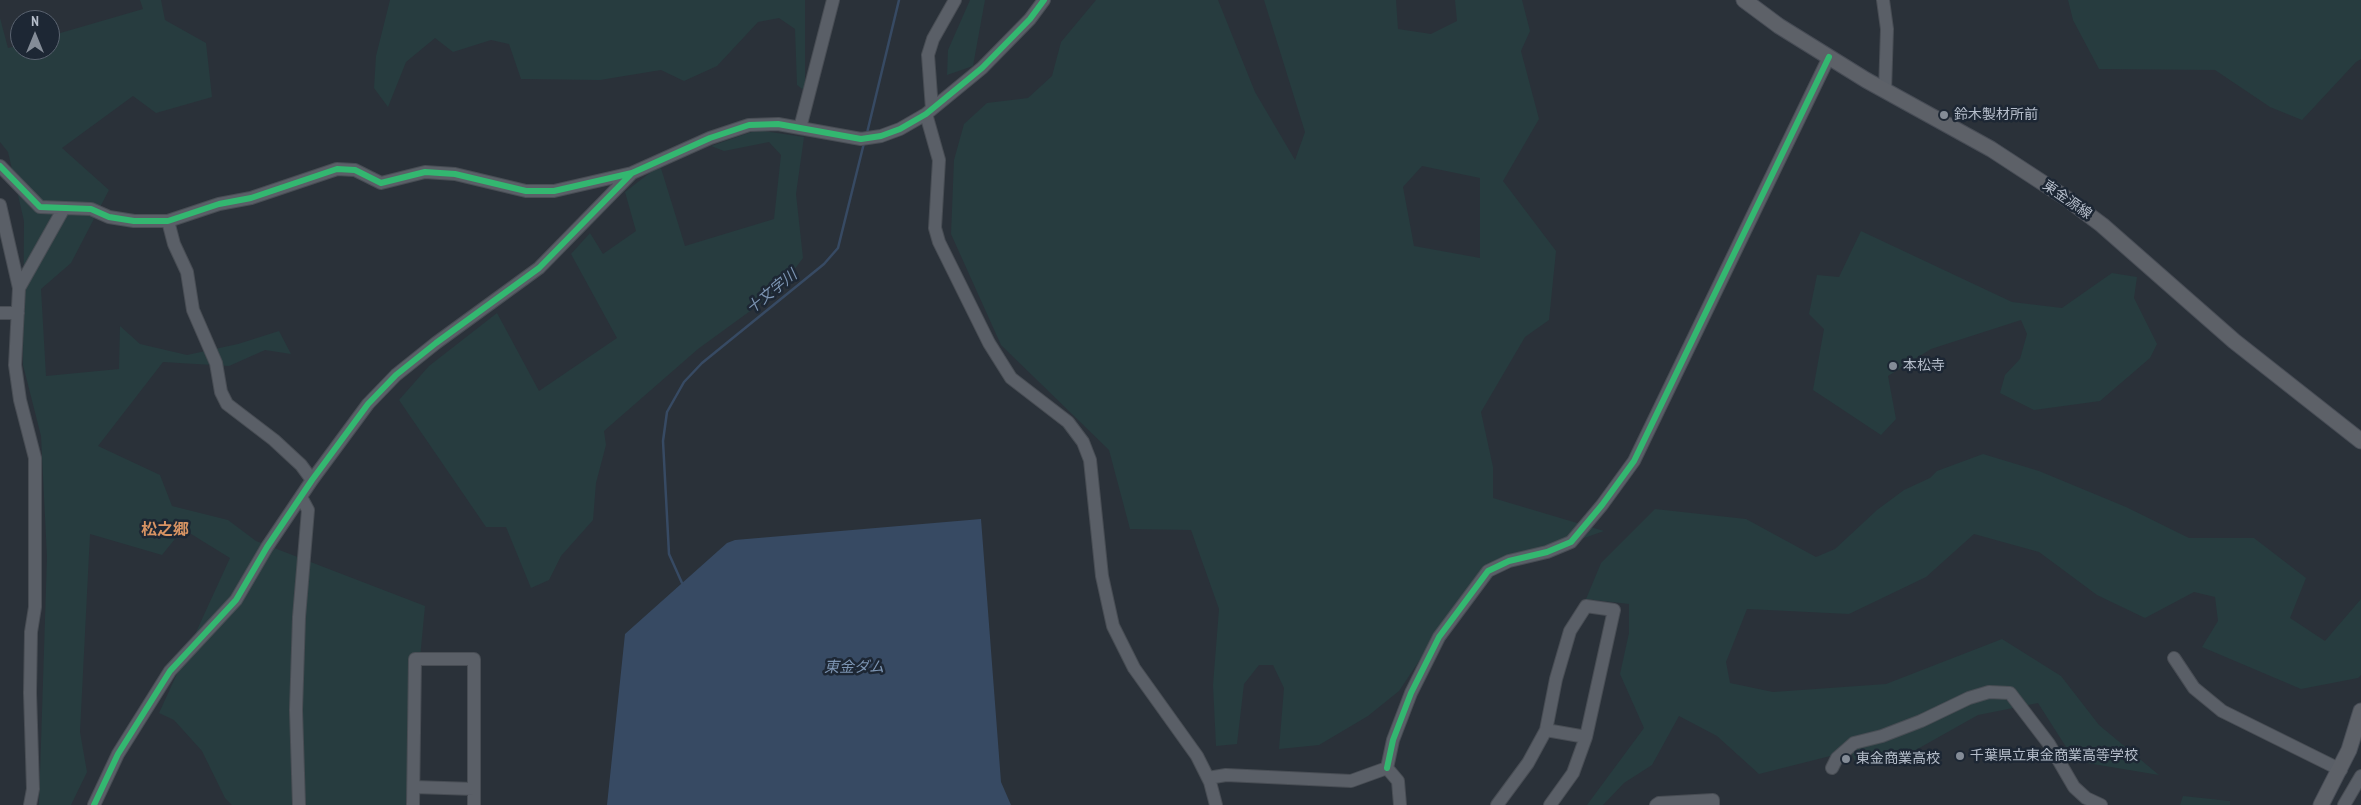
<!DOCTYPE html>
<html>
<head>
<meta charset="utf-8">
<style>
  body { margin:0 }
  #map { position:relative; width:2361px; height:805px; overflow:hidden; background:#2a3139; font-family:"PT Sans Narrow",sans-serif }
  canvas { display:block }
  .north { position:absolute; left:10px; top:10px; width:50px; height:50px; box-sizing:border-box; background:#1d2734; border:1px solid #5a6370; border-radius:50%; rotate:0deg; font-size:14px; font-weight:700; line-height:20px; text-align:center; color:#b5bdca }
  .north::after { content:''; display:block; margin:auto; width:18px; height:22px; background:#848c97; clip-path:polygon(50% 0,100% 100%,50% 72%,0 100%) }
</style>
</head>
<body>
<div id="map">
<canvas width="2361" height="805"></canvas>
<div class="north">N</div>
</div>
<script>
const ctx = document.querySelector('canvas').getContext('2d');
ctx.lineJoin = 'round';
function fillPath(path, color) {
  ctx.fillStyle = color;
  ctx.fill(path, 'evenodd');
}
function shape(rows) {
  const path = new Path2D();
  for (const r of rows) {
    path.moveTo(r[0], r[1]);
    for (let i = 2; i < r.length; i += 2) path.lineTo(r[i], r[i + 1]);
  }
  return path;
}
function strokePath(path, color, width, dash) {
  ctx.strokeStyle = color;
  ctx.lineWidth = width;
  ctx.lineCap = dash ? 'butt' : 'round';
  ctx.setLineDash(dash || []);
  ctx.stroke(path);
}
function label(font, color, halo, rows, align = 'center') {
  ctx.font = font + ' "PT Sans Narrow","Noto Sans JP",sans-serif';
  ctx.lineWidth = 5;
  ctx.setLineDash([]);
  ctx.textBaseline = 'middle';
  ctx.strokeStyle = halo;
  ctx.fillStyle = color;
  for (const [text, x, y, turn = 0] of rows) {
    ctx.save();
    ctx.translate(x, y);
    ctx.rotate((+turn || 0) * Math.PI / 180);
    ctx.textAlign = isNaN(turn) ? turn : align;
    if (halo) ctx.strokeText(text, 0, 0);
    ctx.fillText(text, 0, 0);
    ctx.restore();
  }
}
fillPath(shape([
  [140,0,161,0,165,20,206,43,212,97,156,113,133,96,62,148,109,190,71,263,41,289,46,376,119,369,120,326,140,344,187,355,238,344,279,331,291,354,265,350,229,366,163,362,98,446,160,475,172,506,228,520,256,541,425,606,406,805,232,805,225,798,202,751,174,720,159,713,230,558,183,529,162,555,90,534,80,732,87,772,71,805,39,805,47,557,41,436,23,365,24,221,8,152,0,142,0,18,8,48,20,45,20,50,50,50,50,36,143,9],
  [390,0,805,0,805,91,797,85,795,29,779,18,758,22,717,66,684,81,661,70,600,80,521,79,509,44,491,40,453,52,435,38,406,62,388,107,374,88,376,56],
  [970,0,985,0,973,66,947,75,948,50],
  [1096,0,1218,0,1255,92,1295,160,1305,132,1264,0,1396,0,1398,29,1431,34,1457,21,1455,0,1522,0,1530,31,1521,51,1539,119,1503,181,1556,251,1549,320,1525,337,1481,412,1493,467,1493,498,1604,531,1476,576,1399,691,1368,716,1319,745,1279,749,1284,688,1273,665,1259,665,1244,684,1237,744,1216,746,1213,685,1219,609,1191,530,1130,529,1109,450,1001,345,951,234,954,160,964,124,987,103,1028,98,1052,76,1061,42],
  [1422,166,1480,178,1480,258,1414,246,1403,187],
  [2068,0,2361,0,2361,59,2356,62,2302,120,2270,107,2215,70,2099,69,2073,20],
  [757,130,804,137,796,194,803,258,779,290,698,349,604,431,606,445,596,483,593,520,561,556,549,580,531,588,506,527,486,527,399,400,429,366,497,313,539,391,617,338,571,254,590,233,603,254,636,231,625,192,660,165,685,246,774,219,781,155,769,142,724,151,711,146],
  [1861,231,2012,302,2062,308,2112,273,2137,277,2134,298,2157,344,2150,358,2100,401,2034,410,2000,393,2005,375,2020,359,2027,334,2021,320,1931,349,1888,376,1896,419,1881,435,1813,390,1824,329,1809,314,1817,275,1839,277],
  [1983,454,2039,471,2126,507,2189,538,2254,538,2306,578,2290,618,2325,641,2361,599,2361,675,2358,678,2301,689,2202,647,2218,621,2215,597,2194,592,2145,618,2097,595,2039,552,1974,534,1926,577,1849,614,1747,609,1726,662,1730,683,1773,692,1886,684,2002,639,2061,676,2099,725,2159,775,2075,761,2038,703,1978,715,1889,765,1857,765,1850,751,1759,774,1717,736,1679,716,1652,765,1624,783,1603,805,1587,805,1644,728,1620,674,1629,633,1629,604,1586,599,1601,563,1655,509,1746,519,1816,557,1835,549,1877,510,1904,490,1930,478,1937,471],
  [2183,796,2230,801,2230,805,2180,805]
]), '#273c3f');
fillPath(shape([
  [981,519,1001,782,1011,805,607,805,625,634,727,543,735,540]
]), '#374a63');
strokePath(shape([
  [867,133,899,0],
  [682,583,669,554,663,441,667,412,684,382,702,363,824,264,838,248,864,143]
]), '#374a63', 2.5);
const minor = shape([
  [1883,0,1887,29,1885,91],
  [932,109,928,55,933,39,955,0],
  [926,114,939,160,935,228,939,242,989,343,1011,378,1068,422,1083,442,1090,460,1102,576,1113,626,1134,668,1197,756,1210,782,1216,805],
  [800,128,833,0],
  [0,166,40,207,91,209,109,217,134,221,168,221,219,204,251,198,337,169,355,170,381,183,425,172,455,174,526,191,554,191,632,173,710,138,749,125,778,124,861,139,881,136,900,129,926,114,982,68,1030,19,1044,0],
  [0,205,19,288,15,365,20,400,35,458,35,607,31,632,30,693,33,789,30,805],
  [168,221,174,244,187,272,193,310,216,363,221,392,227,404,274,440,301,465,312,480],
  [19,288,64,208],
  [0,313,18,313],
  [2174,658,2194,688,2222,711,2341,770],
  [1546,730,1586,737],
  [1387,768,1393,740,1411,693,1439,637,1488,571,1509,561,1547,552,1571,542,1602,505,1634,461,1829,57],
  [1387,768,1398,781,1400,805],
  [1832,768,1837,758,1854,743,1882,736,1921,721,1969,698,1989,692,2010,693,2049,744,2074,787,2086,798,2101,805],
  [1208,778,1226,775,1351,781,1387,768],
  [414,787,474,789],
  [94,805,118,754,170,671,236,600,267,547,312,480,368,404,396,375,436,343,539,268,632,173],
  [299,805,296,710,299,617,308,510,301,497],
  [413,805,415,659,474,659,474,805],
  [1497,805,1528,763,1546,730,1556,679,1570,631,1586,606,1614,610,1586,737,1573,773,1550,805],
  [1656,805,1659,803,1713,800,1713,805],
  [2344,805,2361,776]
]);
const major = shape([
  [1744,0,1779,26,1866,80,1991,149,2066,198,2102,225,2234,341,2361,441],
  [2321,805,2349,750,2361,711]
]);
strokePath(minor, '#484d54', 14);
strokePath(major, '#484d56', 17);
strokePath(minor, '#5a5f67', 12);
strokePath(major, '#5d6168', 15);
strokePath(shape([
  [0,166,40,207,91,209,109,217,134,221,168,221,219,204,251,198,337,169,355,170,381,183,425,172,455,174,526,191,554,191,632,173,710,138,749,125,778,124,861,139,881,136,900,129,926,114,982,68,1030,19,1044,0],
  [1387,768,1393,740,1411,693,1439,637,1488,571,1509,561,1547,552,1571,542,1602,505,1634,461,1829,57],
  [94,805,118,754,170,671,236,600,267,547,312,480,368,404,396,375,436,343,539,268,632,173]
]), '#33b770', 6);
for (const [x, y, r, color] of [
  [1944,115,5,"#848c97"],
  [1893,366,5,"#848c97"],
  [1960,756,5,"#848c97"],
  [1846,759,5,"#848c97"]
]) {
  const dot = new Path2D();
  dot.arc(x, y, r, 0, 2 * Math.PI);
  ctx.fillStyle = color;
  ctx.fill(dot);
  strokePath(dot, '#1d2734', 2);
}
label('14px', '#b5bdca', '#1d2734', [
  ["鈴木製材所前",1954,115],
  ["本松寺",1903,366],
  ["千葉県立東金商業高等学校",1970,756],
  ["東金商業高校",1856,759]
], 'left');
label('14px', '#b5bdca', '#1d2734', [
  ["東金源線",2067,200,35]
]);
label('italic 15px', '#7c94b2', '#1d2734', [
  ["十文字川",772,292,-39],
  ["東金ダム",854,668]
]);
label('bold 16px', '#d79363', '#1d2734', [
  ["松之郷",165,530]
]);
</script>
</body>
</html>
